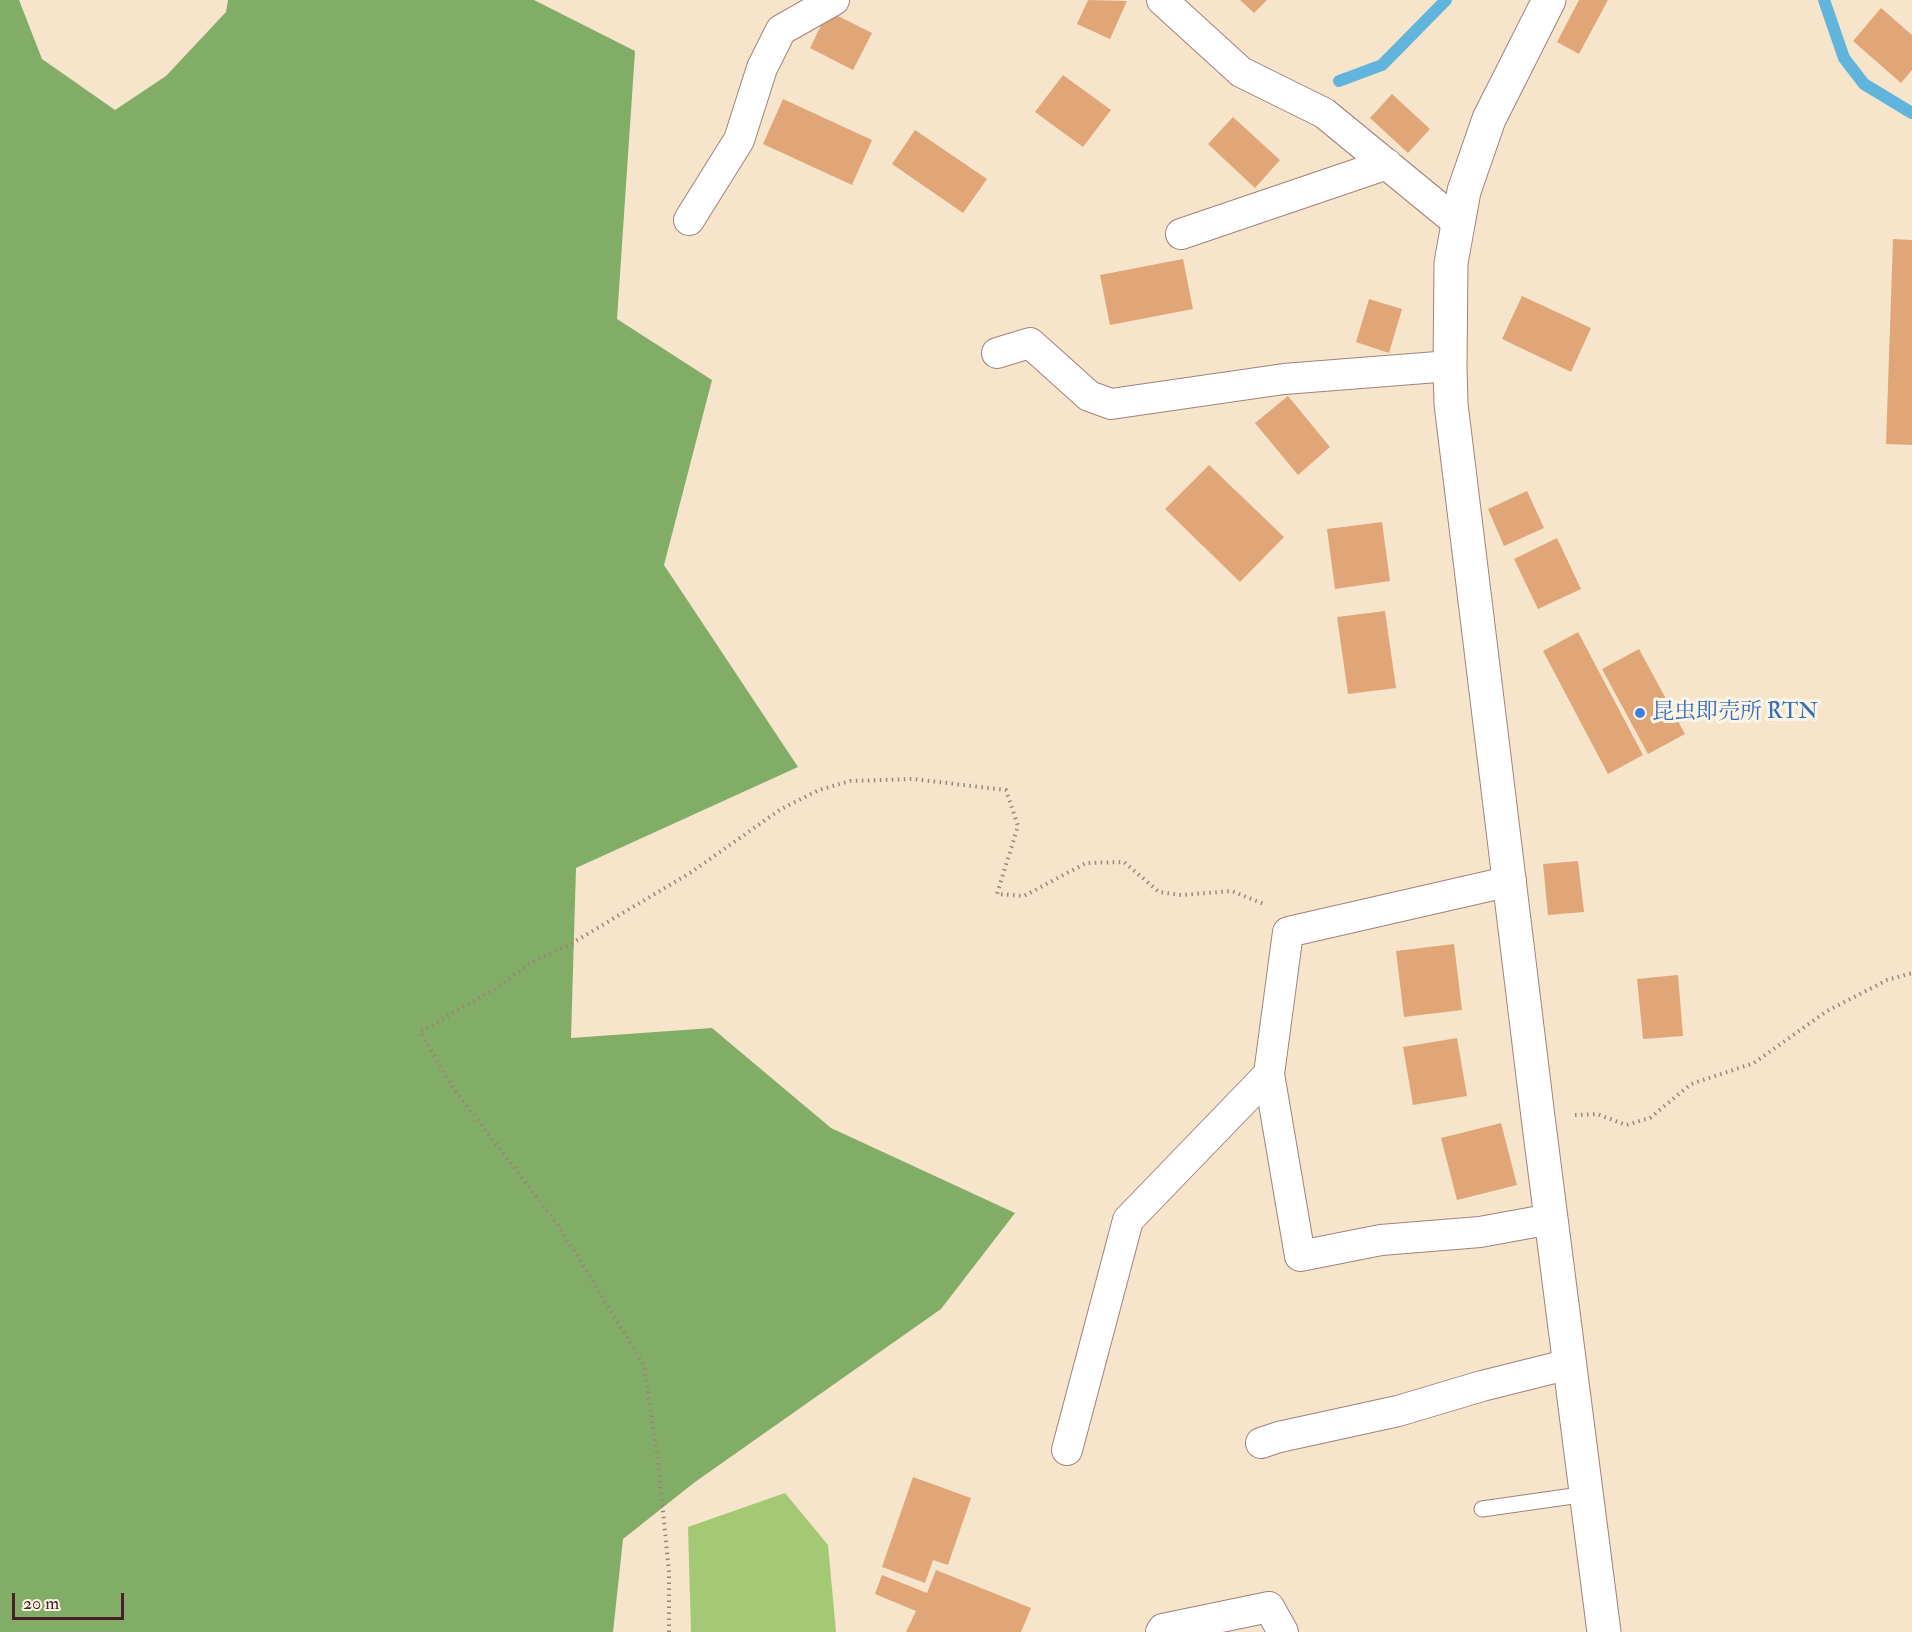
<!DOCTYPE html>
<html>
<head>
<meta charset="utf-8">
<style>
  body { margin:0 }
  #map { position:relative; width:1912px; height:1632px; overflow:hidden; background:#f6e5cb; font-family:"IM FELL Double Pica",serif }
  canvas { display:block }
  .scale { position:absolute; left:12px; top:1593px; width:112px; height:27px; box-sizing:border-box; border:3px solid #4a1f2b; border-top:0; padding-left:8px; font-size:18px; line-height:21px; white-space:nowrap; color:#4a1f2b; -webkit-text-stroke:4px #fcf5e5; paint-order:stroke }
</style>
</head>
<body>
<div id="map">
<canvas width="1912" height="1632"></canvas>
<div class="scale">20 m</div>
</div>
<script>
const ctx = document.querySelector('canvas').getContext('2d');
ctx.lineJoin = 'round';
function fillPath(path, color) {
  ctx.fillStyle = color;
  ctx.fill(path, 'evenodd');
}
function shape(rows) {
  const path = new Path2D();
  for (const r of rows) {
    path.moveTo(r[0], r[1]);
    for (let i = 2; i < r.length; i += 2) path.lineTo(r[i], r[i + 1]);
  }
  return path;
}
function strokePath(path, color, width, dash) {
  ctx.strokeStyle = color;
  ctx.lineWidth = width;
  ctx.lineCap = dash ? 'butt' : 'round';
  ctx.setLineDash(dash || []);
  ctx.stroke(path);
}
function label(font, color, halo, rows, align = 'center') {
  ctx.font = font + ' "IM FELL Double Pica","Noto Serif JP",serif';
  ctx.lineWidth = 6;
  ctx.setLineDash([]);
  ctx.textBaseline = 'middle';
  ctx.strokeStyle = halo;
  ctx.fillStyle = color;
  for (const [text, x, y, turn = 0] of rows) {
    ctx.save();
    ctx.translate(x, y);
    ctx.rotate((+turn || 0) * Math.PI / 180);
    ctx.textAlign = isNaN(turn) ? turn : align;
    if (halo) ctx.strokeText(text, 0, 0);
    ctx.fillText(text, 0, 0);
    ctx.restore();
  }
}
fillPath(shape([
  [785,1493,828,1545,836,1632,691,1632,688,1527]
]), '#a3c974');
fillPath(shape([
  [0,0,19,0,42,59,115,110,166,76,226,12,228,0,534,0,635,51,617,319,712,380,664,565,798,767,576,868,571,1038,712,1028,831,1128,1015,1213,941,1309,695,1482,623,1539,613,1632,0,1632]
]), '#82ad66');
strokePath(shape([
  [1824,0,1844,58,1864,84,1912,113],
  [1339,81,1382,65,1446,0]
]), '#61b5dd', 12);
fillPath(shape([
  [1088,0,1127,1,1110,39,1077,24],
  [1240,0,1267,0,1254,13],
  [1579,0,1608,0,1579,54,1557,42],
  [1881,8,1912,35,1912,70,1901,83,1853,41],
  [828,11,872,33,853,70,810,48],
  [1063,75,1111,110,1083,147,1035,112],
  [1392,94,1430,129,1408,153,1370,118],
  [783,99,872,140,852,185,763,144],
  [1233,117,1280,160,1255,188,1208,144],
  [915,130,987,179,963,213,892,164],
  [1893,239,1912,240,1912,445,1886,444],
  [1183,259,1193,309,1110,325,1100,275],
  [1522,296,1591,328,1571,372,1502,339],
  [1369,299,1402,309,1389,353,1356,342],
  [1288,396,1330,447,1298,475,1255,423],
  [1209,465,1284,537,1240,582,1165,509],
  [1527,491,1544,528,1504,546,1488,509],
  [1382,522,1390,581,1335,589,1327,529],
  [1557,538,1581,589,1538,609,1514,559],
  [1385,611,1396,688,1348,694,1337,617],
  [1578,632,1643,755,1608,774,1543,651],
  [1639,649,1685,734,1648,754,1602,669],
  [1578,861,1584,912,1548,915,1543,864],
  [1454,944,1462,1010,1404,1017,1396,951],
  [1678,975,1683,1036,1643,1039,1637,979],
  [1457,1038,1467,1096,1413,1105,1403,1047],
  [1501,1123,1517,1185,1457,1200,1441,1138],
  [913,1477,971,1498,948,1565,933,1560,925,1583,882,1567],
  [936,1570,1031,1608,1021,1632,906,1632,916,1611,875,1594,882,1575,927,1593]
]), '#e0a678');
const lane = shape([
  [1482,1509,1587,1494]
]);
const street = shape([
  [1162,0,1241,72,1324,113,1457,222],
  [689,220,739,140,762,68,781,30,834,0],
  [1181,234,1387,164],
  [997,353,1030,343,1089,396,1111,404,1284,379,1450,366],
  [1269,1074,1300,1256,1381,1240,1480,1232,1551,1219],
  [1261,1443,1279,1437,1398,1411,1482,1386,1570,1364],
  [1067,1450,1128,1220,1269,1074,1288,932,1511,881],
  [1161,1632,1163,1629,1269,1607,1283,1632]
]);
const secondary = shape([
  [1549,0,1489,119,1464,191,1451,263,1450,366,1451,404,1538,1117,1604,1632]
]);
strokePath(lane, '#a0827b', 17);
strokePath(street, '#a0827b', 32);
strokePath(secondary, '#a0827b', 35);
strokePath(shape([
  [1575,1115,1597,1114,1626,1125,1650,1118,1691,1084,1754,1063,1827,1011,1887,980,1912,973],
  [669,1632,669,1572,658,1461,644,1365,558,1225,454,1089,420,1032,496,988,534,961,569,945,690,873,781,809,819,790,850,781,913,779,1006,790,1018,826,997,894,1024,896,1086,863,1124,862,1159,892,1181,895,1232,891,1266,905]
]), '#a0827b', 4, [1.5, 4.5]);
strokePath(lane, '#fff', 15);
strokePath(street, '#fff', 30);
strokePath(secondary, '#fff', 33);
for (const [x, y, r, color] of [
  [1640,713,6,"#3f7fe0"]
]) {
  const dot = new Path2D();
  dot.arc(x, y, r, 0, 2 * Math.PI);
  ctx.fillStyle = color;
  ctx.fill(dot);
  strokePath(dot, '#fcf5e5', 2);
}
label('22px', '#366cbe', '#fcf5e5', [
  ["昆虫即売所 RTN",1652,713]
], 'left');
</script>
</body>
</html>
